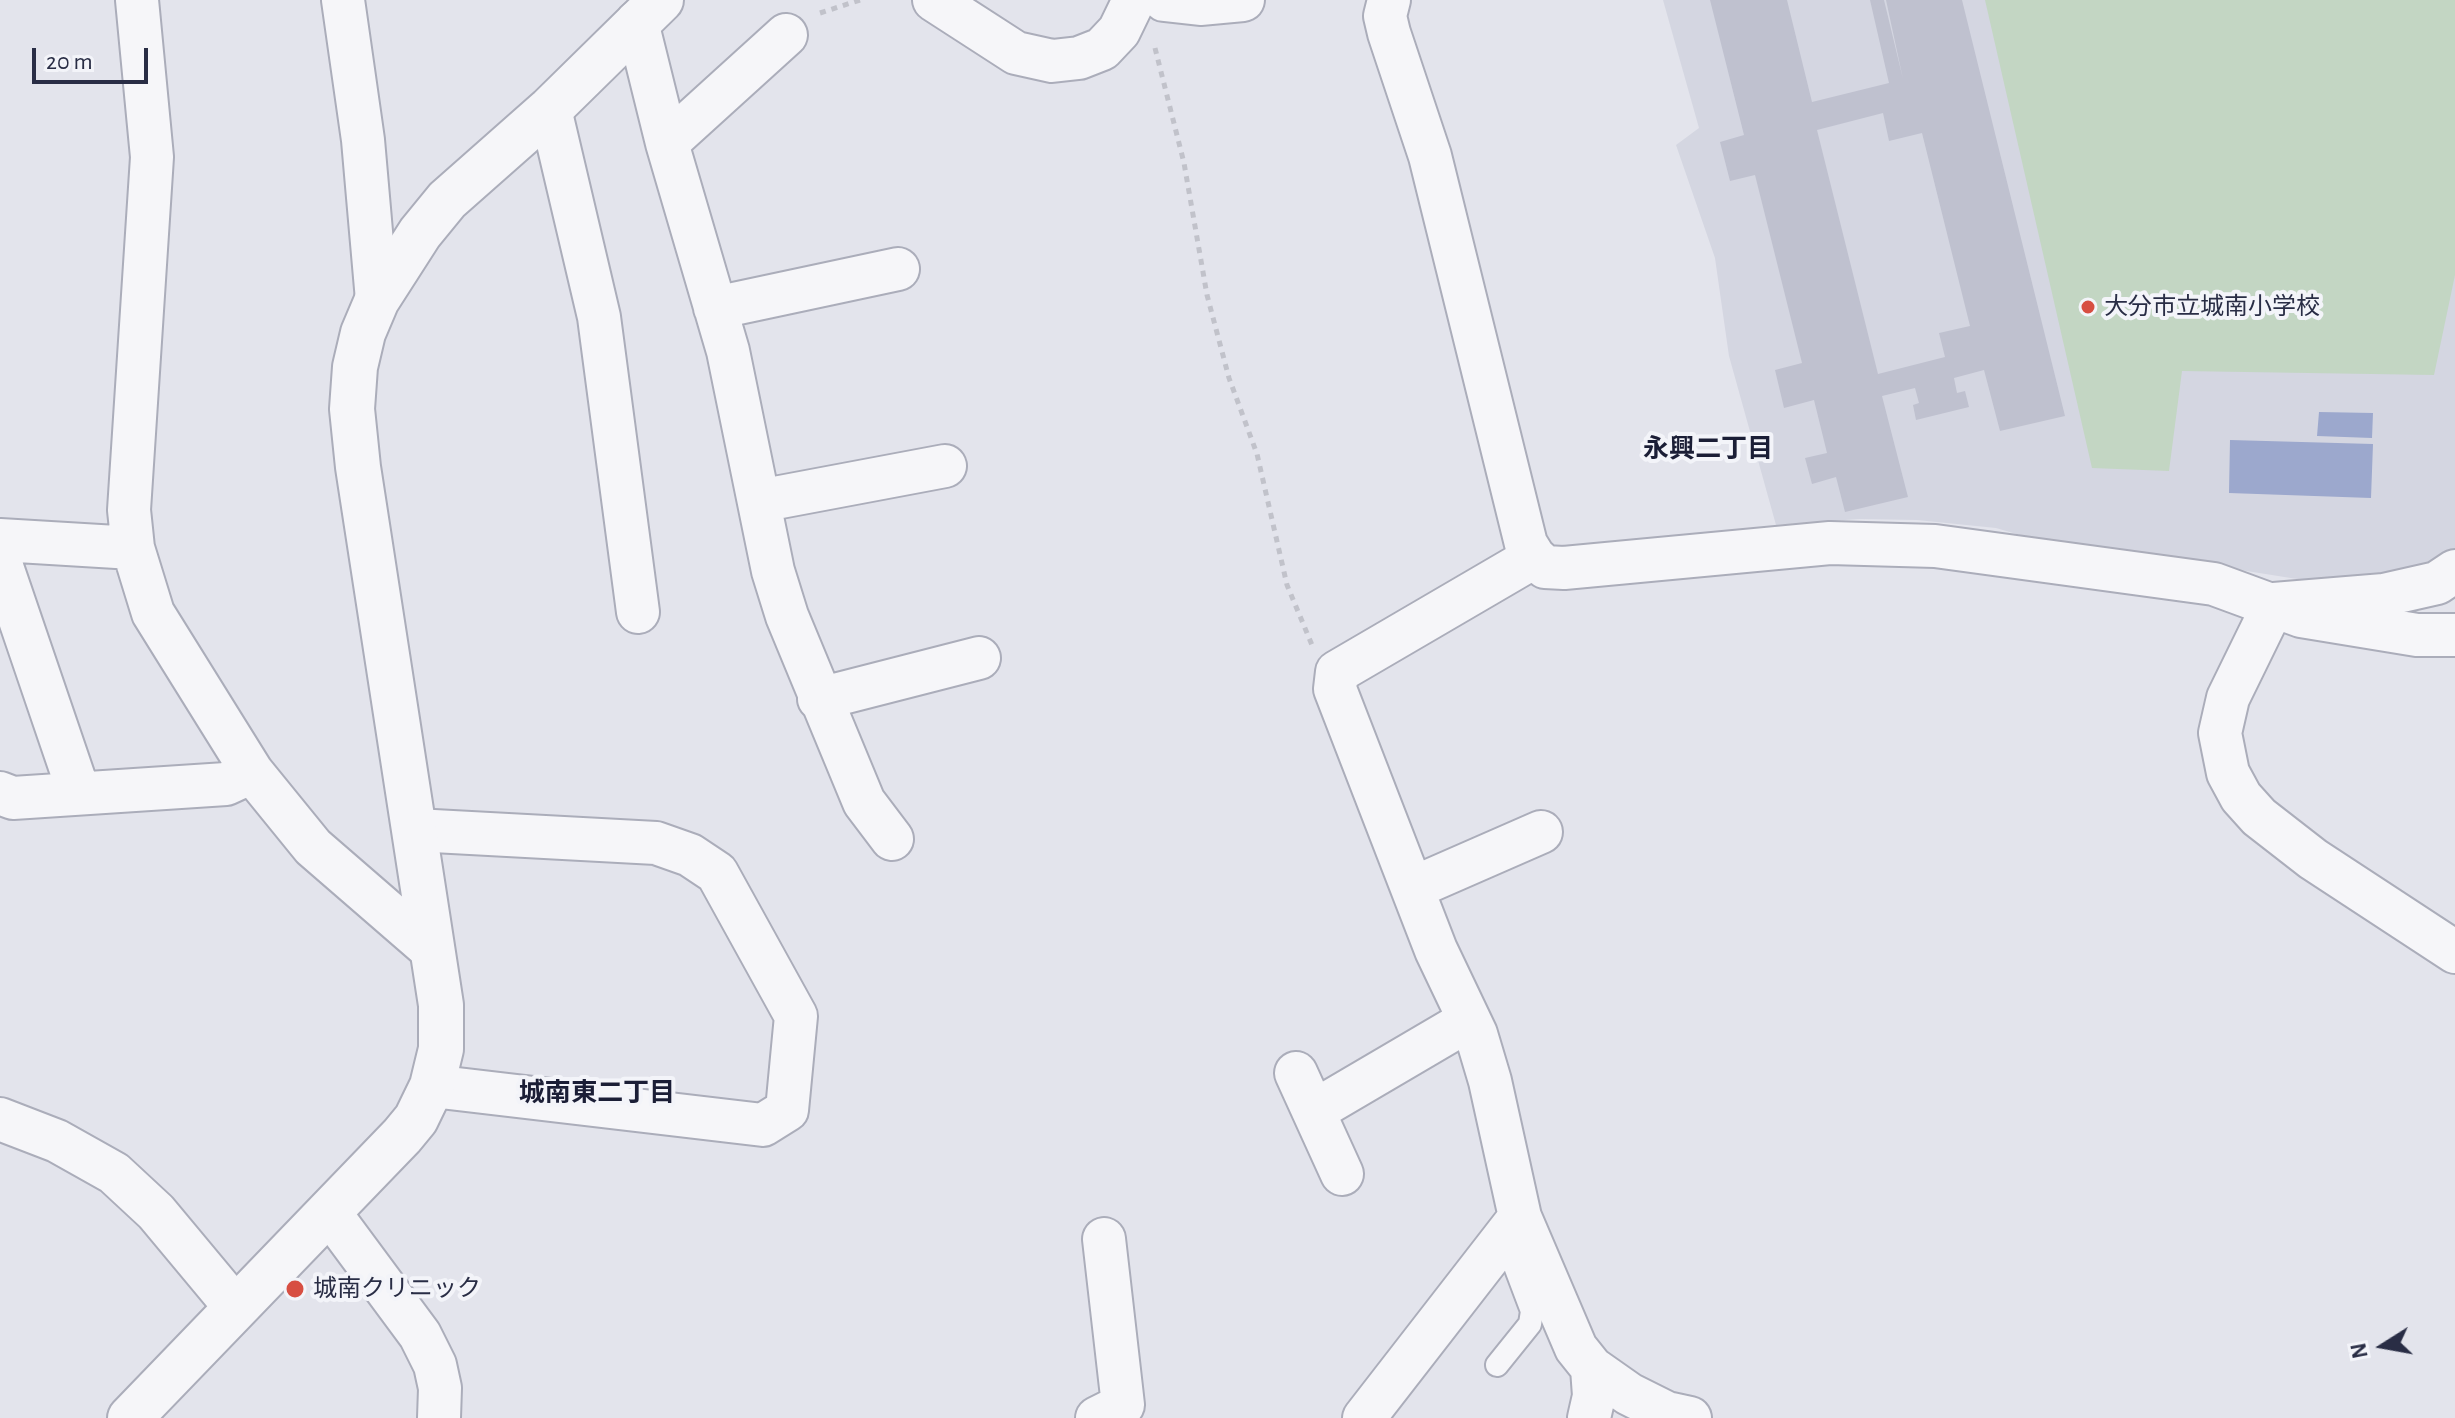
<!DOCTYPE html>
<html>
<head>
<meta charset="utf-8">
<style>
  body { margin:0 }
  #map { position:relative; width:2455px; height:1418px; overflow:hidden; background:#e3e4ec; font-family:"Alegreya Sans",sans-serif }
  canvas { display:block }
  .north { position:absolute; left:2343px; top:1306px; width:80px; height:80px; -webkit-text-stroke:6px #f3f4f9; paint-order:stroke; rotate:259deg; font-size:22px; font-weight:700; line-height:32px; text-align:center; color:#292d45 }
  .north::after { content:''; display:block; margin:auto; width:28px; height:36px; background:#292d45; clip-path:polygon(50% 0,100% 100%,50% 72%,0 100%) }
  .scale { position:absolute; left:32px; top:48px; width:116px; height:36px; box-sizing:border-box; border:4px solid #292d45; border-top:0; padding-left:10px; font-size:24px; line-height:28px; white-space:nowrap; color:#292d45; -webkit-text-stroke:6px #f3f4f9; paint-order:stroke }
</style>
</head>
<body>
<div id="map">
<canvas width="2455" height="1418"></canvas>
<div class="north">N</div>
<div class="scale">20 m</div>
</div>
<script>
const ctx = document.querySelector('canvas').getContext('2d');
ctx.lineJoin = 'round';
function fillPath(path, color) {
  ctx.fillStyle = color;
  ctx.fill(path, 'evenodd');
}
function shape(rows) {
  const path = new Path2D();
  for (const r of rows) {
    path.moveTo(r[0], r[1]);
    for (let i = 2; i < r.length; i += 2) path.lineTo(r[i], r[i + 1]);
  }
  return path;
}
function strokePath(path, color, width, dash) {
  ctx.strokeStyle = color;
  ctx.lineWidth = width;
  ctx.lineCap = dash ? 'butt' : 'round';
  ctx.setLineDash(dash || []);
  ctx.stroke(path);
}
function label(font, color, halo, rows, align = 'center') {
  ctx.font = font + ' "Alegreya Sans","Noto Sans JP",sans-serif';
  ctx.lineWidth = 8;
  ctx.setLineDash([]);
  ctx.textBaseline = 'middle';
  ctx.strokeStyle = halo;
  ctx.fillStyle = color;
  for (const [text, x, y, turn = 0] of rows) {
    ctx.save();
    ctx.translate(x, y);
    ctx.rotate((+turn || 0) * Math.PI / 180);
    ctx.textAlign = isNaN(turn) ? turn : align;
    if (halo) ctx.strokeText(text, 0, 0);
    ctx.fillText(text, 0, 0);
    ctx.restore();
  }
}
fillPath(shape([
  [1663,0,2455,0,2455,560,2370,584,2297,579,2020,535,1996,528,1917,520,1859,519,1776,525,1729,356,1715,258,1676,145,1699,128]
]), '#d4d6e1');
fillPath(shape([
  [1985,0,2455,0,2455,275,2434,375,2182,371,2169,471,2092,468]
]), '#c3d6c3');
fillPath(shape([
  [2319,412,2373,413,2372,438,2317,436],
  [2230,440,2373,444,2371,498,2229,493]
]), '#9ca8cd');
fillPath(shape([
  [1710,0,1787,0,1812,102,1889,83,1870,0,1884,0,1903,79,1886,0,1962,0,2065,416,2000,431,1984,370,1954,378,1957,393,1965,391,1969,407,1916,420,1913,405,1919,403,1915,388,1882,396,1908,497,1845,512,1836,477,1812,484,1805,458,1827,453,1814,400,1784,408,1775,370,1802,363,1755,175,1730,181,1720,142,1744,135],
  [1883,113,1889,141,1922,133,1970,326,1939,333,1945,357,1878,374,1817,130]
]), '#bfc1cf');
const service = shape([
  [1497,1365,1530,1324,1532,1311,1504,1237]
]);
const minor = shape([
  [137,0,152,157,129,510,133,548,153,613,252,772,313,847,433,951],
  [343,0,363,140,377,300],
  [934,0,1016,53,1052,61,1079,58,1102,49,1119,31,1134,0],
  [1164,0,1200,4,1243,0],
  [1389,0,1385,16,1389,33,1430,156,1526,544,1534,557,1545,567,1564,568,1830,543,1935,546,2214,584,2301,616,2417,635,2455,635],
  [637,22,667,143,728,351,773,571,787,616,864,802,892,839],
  [550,109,599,317,638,612],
  [667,143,786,35],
  [715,308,898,269],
  [759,501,945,466],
  [0,540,133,548],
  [1534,557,1337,672,1335,689,1436,950,1476,1034,1490,1081,1520,1217,1576,1348,1592,1368,1629,1394,1667,1413,1690,1418],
  [0,561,79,793],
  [2455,571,2437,583,2384,595,2274,604,2228,698,2220,733,2228,773,2241,797,2259,817,2313,859,2455,952],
  [819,699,979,658],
  [0,793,13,798,226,784,252,772],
  [415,830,656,843,690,855,717,873,796,1016,787,1110,763,1125,432,1086],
  [1413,888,1541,832],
  [1296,1073,1342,1174],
  [1314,1111,1469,1020],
  [0,1119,57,1141,114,1173,156,1212,236,1308],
  [329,1212,420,1335,435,1365,440,1388,439,1418],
  [1097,1418,1123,1405,1104,1239],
  [1364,1418,1520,1217],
  [1589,1418,1594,1396,1592,1368]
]);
const tertiary = shape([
  [130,1418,402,1136,416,1119,432,1086,441,1049,441,1005,358,467,352,409,355,367,363,333,377,300,420,233,447,200,550,109,661,0]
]);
strokePath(service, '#abadba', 26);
strokePath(minor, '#abadba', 46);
strokePath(tertiary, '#abadba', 48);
strokePath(shape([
  [820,13,860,0],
  [1155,48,1184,163,1207,295,1229,378,1257,454,1287,585,1312,645]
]), '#c1c2ca', 5, [6, 6]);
strokePath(service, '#f6f6f9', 22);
strokePath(minor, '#f6f6f9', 42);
strokePath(tertiary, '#f6f6f9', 44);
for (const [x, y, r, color] of [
  [2088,307,8,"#d74e42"],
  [295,1289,10,"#d74e42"]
]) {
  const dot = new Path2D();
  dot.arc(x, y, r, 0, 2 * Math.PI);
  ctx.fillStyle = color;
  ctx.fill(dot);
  strokePath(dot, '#f3f4f9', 3);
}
label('24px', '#292d45', '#f3f4f9', [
  ["大分市立城南小学校",2104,307],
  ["城南クリニック",313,1289]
], 'left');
label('bold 26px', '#1b1e36', '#f3f4f9', [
  ["永興二丁目",1708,449],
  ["城南東二丁目",597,1093]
]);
</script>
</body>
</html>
